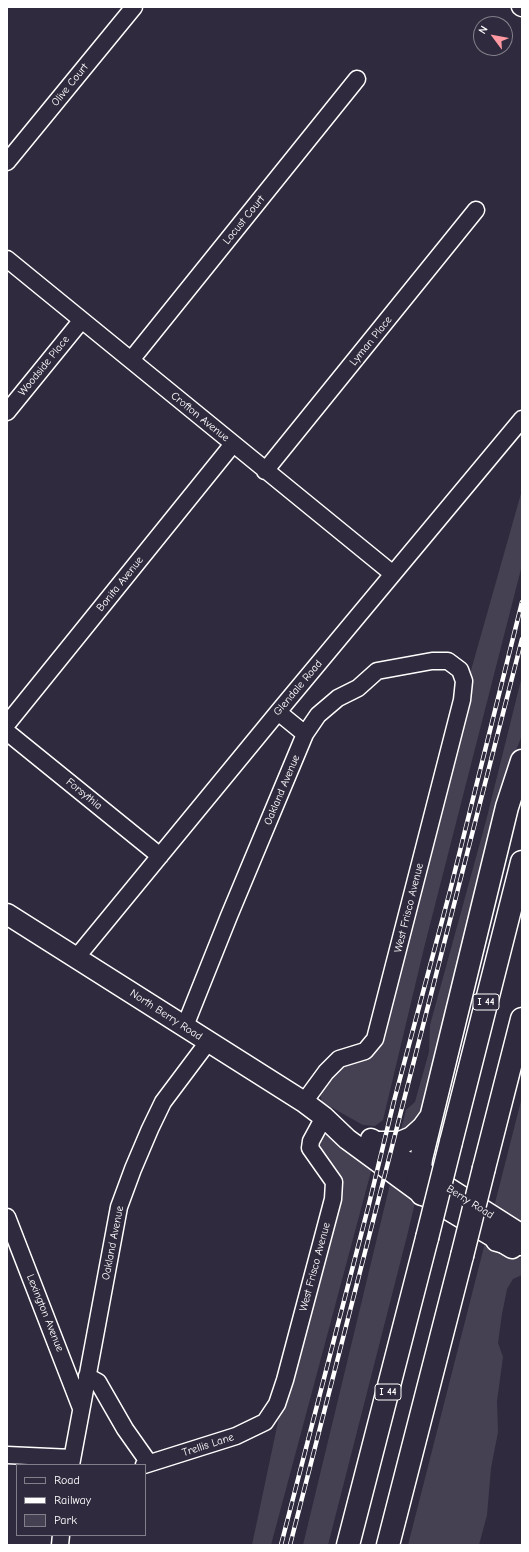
<!DOCTYPE html>
<html>
<head>
<meta charset="utf-8">
<style>
  body { margin:0 }
  #map { position:relative; width:529px; height:1552px; overflow:hidden; background:#2f2a3d; font-family:"Comic Neue",sans-serif }
  canvas { display:block }
  .frame { position:absolute; inset:0; border:8px solid #fff; pointer-events:none }
  .legend { position:absolute; left:16px; top:1464px; width:130px; height:72px; box-sizing:border-box; background:#2f2a3d; border:1px solid #827f8b; margin:0; padding:5px 7px; list-style:none; font-size:12px; color:#fff }
  .legend li { display:flex; align-items:center; gap:8px; height:20px }
  .legend b { width:20px; border:1px solid #827f8b }
  .north { position:absolute; left:473px; top:16px; width:40px; height:40px; box-sizing:border-box; background:#2f2a3d; border:1px solid #827f8b; border-radius:50%; rotate:302deg; font-size:11px; font-weight:700; line-height:16px; text-align:center; color:#fff }
  .north::after { content:''; display:block; margin:auto; width:14px; height:18px; background:#ff9aa2; clip-path:polygon(50% 0,100% 100%,50% 72%,0 100%) }
</style>
</head>
<body>
<div id="map">
<canvas width="529" height="1552"></canvas>
<div class="frame"></div>
<ul class="legend">
<li><b style="height:5px;background:#2f2a3d"></b>Road</li>
<li><b style="height:5px;background:#fff"></b>Railway</li>
<li><b style="height:11px;background:#464152"></b>Park</li>
</ul>
<div class="north">N</div>
</div>
<script>
const ctx = document.querySelector('canvas').getContext('2d');
ctx.lineJoin = 'round';
function fillPath(path, color) {
  ctx.fillStyle = color;
  ctx.fill(path, 'evenodd');
}
function shape(rows) {
  const path = new Path2D();
  for (const r of rows) {
    path.moveTo(r[0], r[1]);
    for (let i = 2; i < r.length; i += 2) path.lineTo(r[i], r[i + 1]);
  }
  return path;
}
function strokePath(path, color, width, dash) {
  ctx.strokeStyle = color;
  ctx.lineWidth = width;
  ctx.lineCap = dash ? 'butt' : 'round';
  ctx.setLineDash(dash || []);
  ctx.stroke(path);
}
function label(font, color, halo, rows, align = 'center') {
  ctx.font = font + ' "Comic Neue",sans-serif';
  ctx.lineWidth = 4;
  ctx.setLineDash([]);
  ctx.textBaseline = 'middle';
  ctx.strokeStyle = halo;
  ctx.fillStyle = color;
  for (const [text, x, y, turn = 0] of rows) {
    ctx.save();
    ctx.translate(x, y);
    ctx.rotate((+turn || 0) * Math.PI / 180);
    ctx.textAlign = isNaN(turn) ? turn : align;
    if (halo) ctx.strokeText(text, 0, 0);
    ctx.fillText(text, 0, 0);
    ctx.restore();
  }
}
fillPath(shape([
  [522,490,522,565,424,948,383,1120,375,1126,363,1125,322,1102,320,1094,327,1081,338,1066,369,1056,470,684,470,674],
  [522,676,522,735,512,761,419,1120,400,1134,406,1110,415,1102,429,1052,430,1025,486,821],
  [522,1097,522,1229,493,1211],
  [328,1134,373,1164,271,1545,252,1545,279,1417,285,1403,341,1192,316,1146,320,1138],
  [391,1180,416,1198,408,1232,328,1545,303,1545],
  [486,1239,522,1259,522,1275,513,1279,507,1289,502,1314,498,1343,503,1357,497,1401,498,1432,491,1468,487,1515,479,1545,408,1545]
]), '#464152');
const minor = shape([
  [520,7,522,8],
  [7,162,134,7],
  [7,259,393,574],
  [131,360,357,79],
  [7,412,81,321],
  [265,471,476,210],
  [278,712,305,734],
  [7,724,233,444],
  [7,732,160,856],
  [76,958,278,712,522,419],
  [185,1026,229,916,305,734,318,715,338,698,358,688,377,671,432,661,448,661,460,670,464,681,462,700,375,1039,365,1051,339,1059,326,1072,304,1102],
  [7,1217,81,1408],
  [87,1376,98,1382,125,1429,149,1463],
  [7,1455,72,1458],
  [71,1465,119,1207,133,1169,150,1129,163,1102,208,1042],
  [144,1465,236,1436,265,1422,277,1404,285,1380,333,1199,334,1182,310,1148,311,1141,324,1117],
  [60,1545,61,1535]
]);
const major = shape([
  [7,914,304,1102,324,1117,347,1139,422,1194,512,1248],
  [371,1139,522,1235]
]);
const highway = shape([
  [451,1142,522,862],
  [378,1143,400,1143,412,1138,423,1128,431,1117],
  [484,1168,522,1019],
  [422,1194,418,1182,421,1159,507,807,522,761],
  [497,1240,508,1243,522,1244],
  [348,1545,427,1238],
  [388,1545,462,1256]
]);
strokePath(minor, '#fff', 19);
strokePath(major, '#fff', 23);
strokePath(highway, '#fff', 25);
strokePath(minor, '#2f2a3d', 16);
strokePath(major, '#2f2a3d', 20);
strokePath(highway, '#2f2a3d', 22);
const rail = shape([
  [281,1545,369,1204,394,1101,450,891,522,602],
  [290,1545,522,639]
]);
strokePath(rail, '#fff', 4.5);
strokePath(rail, '#2f2a3d', 3, [9]);
const highwayBridge = shape([
  [427,1238,451,1142],
  [462,1256,484,1168]
]);
strokePath(highwayBridge, '#fff', 25, []);
strokePath(highwayBridge, '#2f2a3d', 22);
for (const [x, y, w] of [
  [486,1002,26],
  [388,1392,26]
]) {
  const box = new Path2D();
  box.roundRect(x - w / 2, y - 8, w, 16, 3);
  ctx.fillStyle = '#2f2a3d';
  ctx.fill(box);
  strokePath(box, '#fff', 1);
}
label('bold 10px', '#fff', null, [
  ["I 44",486,1002],
  ["I 44",388,1392]
]);
label('11px', '#fff', '#2f2a3d', [
  ["Olive Court",70,85,-51],
  ["Locust Court",244,220,-51],
  ["Lyman Place",371,341,-51],
  ["Woodside Place",44,366,-51],
  ["Crofton Avenue",200,417,39],
  ["Bonita Avenue",120,584,-51],
  ["Glendale Road",298,688,-50],
  ["Oakland Avenue",282,790,-67],
  ["Forsythia",84,794,39],
  ["West Frisco Avenue",409,908,-76],
  ["North Berry Road",166,1015,33],
  ["Berry Road",470,1202,32],
  ["Oakland Avenue",113,1243,-79],
  ["West Frisco Avenue",315,1267,-75],
  ["Lexington Avenue",45,1313,68],
  ["Trellis Lane",208,1445,-18]
]);
</script>
</body>
</html>
